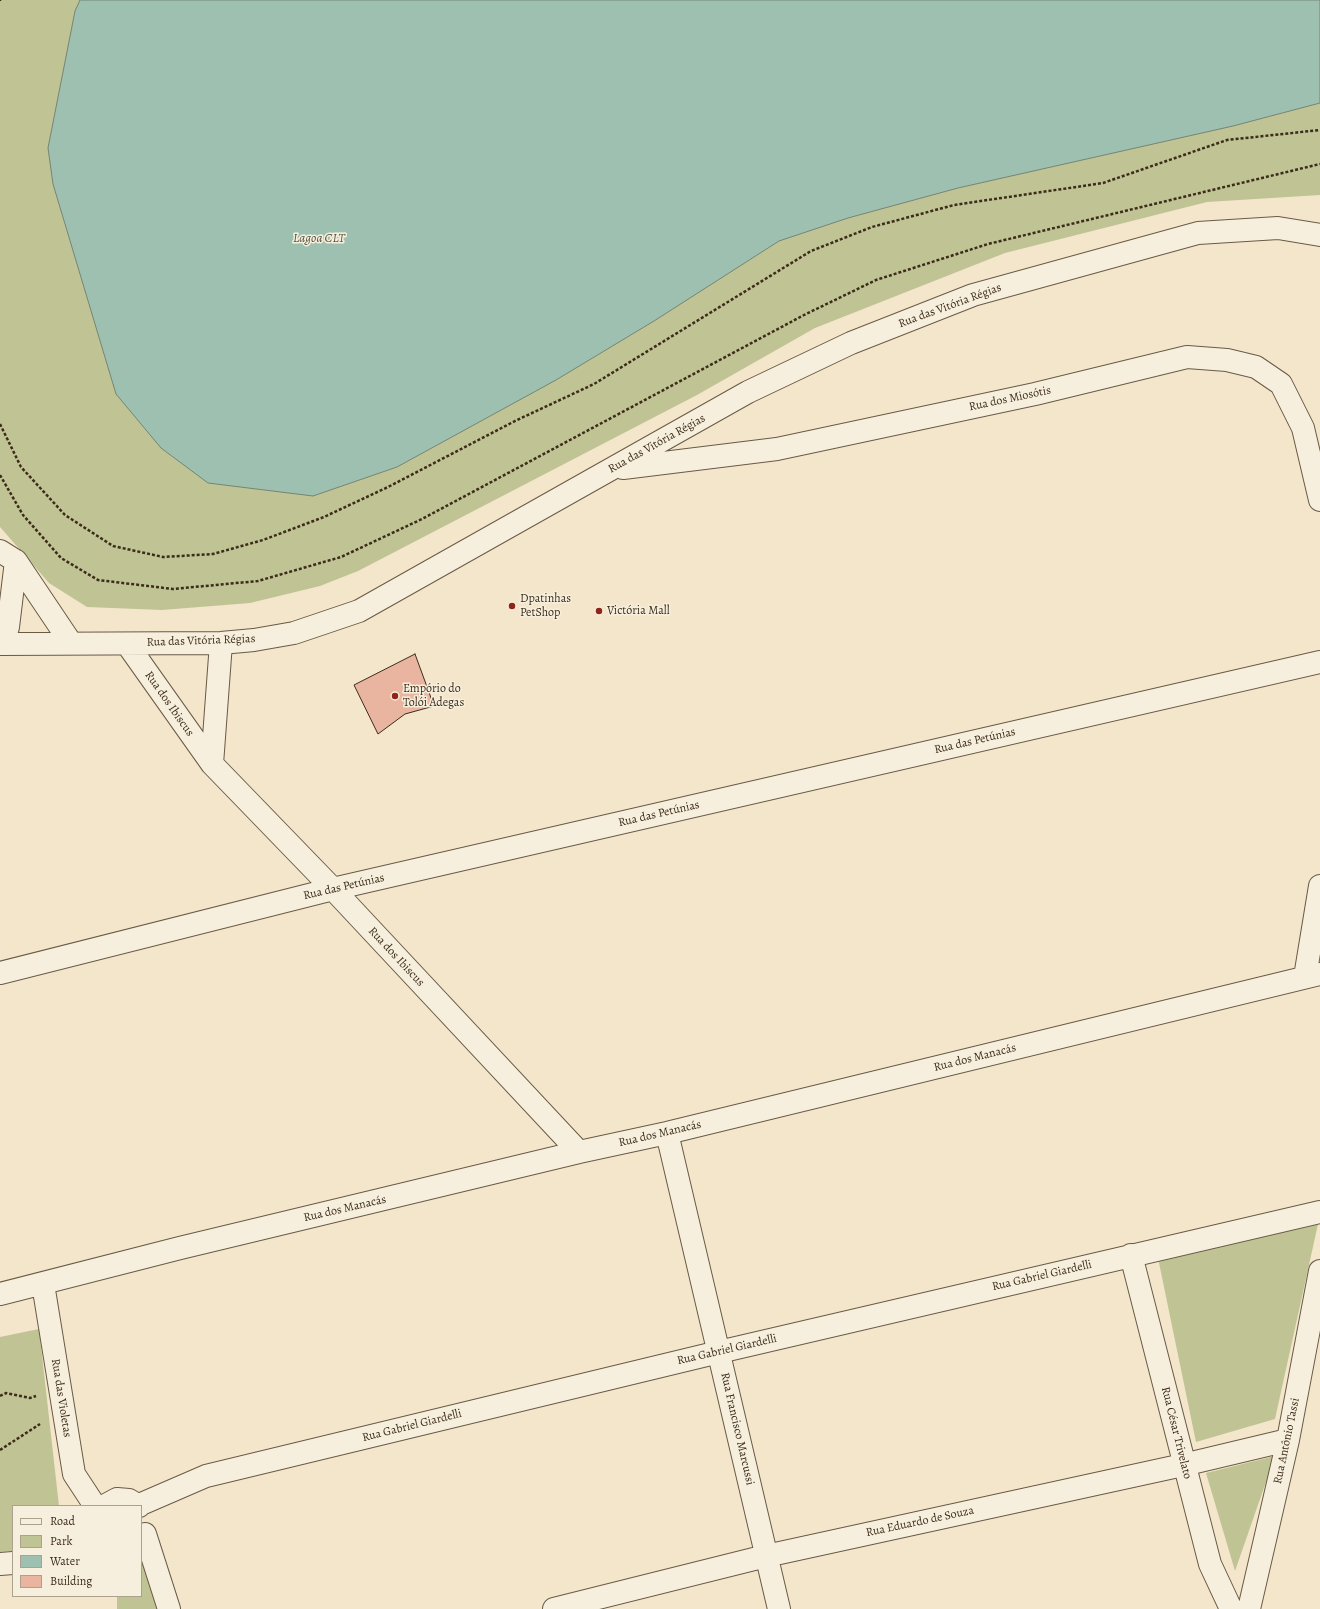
<!DOCTYPE html>
<html>
<head>
<meta charset="utf-8">
<style>
  body { margin:0 }
  #map { position:relative; width:1320px; height:1609px; overflow:hidden; background:#f3e6cb; font-family:Alegreya,serif }
  canvas { display:block }
  .legend { position:absolute; left:12px; top:1505px; width:130px; height:92px; box-sizing:border-box; background:#f7efdd; border:1px solid #aca18f; margin:0; padding:5px 7px; list-style:none; font-size:12px; color:#3c2c1a }
  .legend li { display:flex; align-items:center; gap:8px; height:20px }
  .legend b { width:20px; border:1px solid #aca18f }
</style>
</head>
<body>
<div id="map">
<canvas width="1320" height="1609"></canvas>
<ul class="legend">
<li><b style="height:5px;background:#f7efdd"></b>Road</li>
<li><b style="height:11px;background:#c0c394"></b>Park</li>
<li><b style="height:11px;background:#9dc0b0"></b>Water</li>
<li><b style="height:11px;background:#e9b5a0"></b>Building</li>
</ul>
</div>
<script>
const ctx = document.querySelector('canvas').getContext('2d');
ctx.lineJoin = 'round';
function fillPath(path, color) {
  ctx.fillStyle = color;
  ctx.fill(path, 'evenodd');
}
function shape(rows) {
  const path = new Path2D();
  for (const r of rows) {
    path.moveTo(r[0], r[1]);
    for (let i = 2; i < r.length; i += 2) path.lineTo(r[i], r[i + 1]);
  }
  return path;
}
function strokePath(path, color, width, dash) {
  ctx.strokeStyle = color;
  ctx.lineWidth = width;
  ctx.lineCap = dash ? 'butt' : 'round';
  ctx.setLineDash(dash || []);
  ctx.stroke(path);
}
function label(font, color, halo, rows, align = 'center') {
  ctx.font = font + ' Alegreya,serif';
  ctx.lineWidth = 3;
  ctx.setLineDash([]);
  ctx.textBaseline = 'middle';
  ctx.strokeStyle = halo;
  ctx.fillStyle = color;
  for (const [text, x, y, turn = 0] of rows) {
    ctx.save();
    ctx.translate(x, y);
    ctx.rotate((+turn || 0) * Math.PI / 180);
    ctx.textAlign = isNaN(turn) ? turn : align;
    if (halo) ctx.strokeText(text, 0, 0);
    ctx.fillText(text, 0, 0);
    ctx.restore();
  }
}
fillPath(shape([
  [0,0,1320,0,1320,195,1207,202,1005,253,815,328,697,395,358,571,320,586,250,603,162,610,87,607,49,583,0,527],
  [1318,1224,1275,1419,1196,1442,1158,1258],
  [39,1329,59,1506,13,1506,13,1551,0,1552,0,1337],
  [1275,1456,1235,1571,1206,1473],
  [149,1560,164,1609,117,1609,117,1596,141,1596,141,1563]
]), '#c0c394');
const water = shape([
  [80,0,1320,0,1320,103,1233,126,958,188,848,218,779,241,654,321,556,380,397,467,313,496,208,483,161,448,116,394,53,184,48,148,75,11,80,0]
]);
fillPath(water, '#9dc0b0');
strokePath(water, '#768574', 1);
const building = shape([
  [415,654,434,706,405,714,378,734,354,685,415,654]
]);
fillPath(building, '#e9b5a0');
strokePath(building, '#3c2c1a', 1);
const minor = shape([
  [623,468,777,449,1035,394,1187,357,1227,360,1256,367,1281,384,1303,428,1320,500],
  [0,551,16,561,71,643],
  [0,644,221,643,254,640,294,633,359,611,748,392,851,343,973,295,1198,233,1278,228,1320,235],
  [3,644,8,627,16,561],
  [127,644,212,764,333,889,579,1152],
  [212,764,221,643],
  [0,973,333,889,1320,662],
  [1305,977,1320,886],
  [667,1133,779,1609],
  [1131,1255,1210,1564,1231,1609],
  [43,1284,74,1474,95,1506],
  [0,1294,180,1248,579,1152,667,1133,1320,974],
  [139,1505,206,1476,719,1352,1320,1212],
  [104,1506,117,1499,129,1500,139,1506],
  [145,1534,169,1609],
  [0,1564,13,1563],
  [554,1609,766,1556,1183,1465,1288,1440],
  [1249,1609,1288,1440,1320,1271]
]);
strokePath(minor, '#6a5a46', 24);
strokePath(shape([
  [0,1,0,0],
  [0,424,21,467,65,515,113,546,163,557,213,554,263,540,324,517,388,487,515,421,594,384,811,251,872,227,954,205,1103,183,1227,140,1320,130],
  [0,475,23,515,61,558,98,580,173,589,258,581,341,557,422,519,804,315,876,280,988,244,1320,164],
  [0,1396,6,1393,30,1398,36,1396],
  [0,1450,40,1424]
]), '#3c2c1a', 2.5, [3, 2]);
strokePath(minor, '#f7efdd', 22);
for (const [x, y, r, color] of [
  [512,606,4,"#8f2418"],
  [599,611,4,"#8f2418"],
  [395,696,4,"#8f2418"]
]) {
  const dot = new Path2D();
  dot.arc(x, y, r, 0, 2 * Math.PI);
  ctx.fillStyle = color;
  ctx.fill(dot);
  strokePath(dot, '#f7efdd', 1.5);
}
label('12px', '#3c2c1a', '#f7efdd', [
  ["Rua das Vitória Régias",950,306,-20],
  ["Rua dos Miosótis",1010,399,-12],
  ["Rua das Vitória Régias",657,444,-29],
  ["Rua das Vitória Régias",201,641,-2],
  ["Rua dos Ibiscus",169,704,55],
  ["Rua das Petúnias",975,741,-13],
  ["Rua das Petúnias",659,814,-13],
  ["Rua das Petúnias",344,887,-13],
  ["Rua dos Ibiscus",396,957,47],
  ["Rua dos Manacás",975,1058,-14],
  ["Rua dos Manacás",660,1134,-13],
  ["Rua dos Manacás",345,1209,-13],
  ["Rua Gabriel Giardelli",1042,1276,-13],
  ["Rua Gabriel Giardelli",727,1350,-13],
  ["Rua das Violetas",61,1398,81],
  ["Rua Gabriel Giardelli",412,1426,-14],
  ["Rua Francisco Marcussi",737,1429,77],
  ["Rua César Trivelato",1176,1433,76],
  ["Rua Antônio Tassi",1287,1441,-78],
  ["Rua Eduardo de Souza",920,1522,-12]
]);
label('12px', '#3c2c1a', '#f7efdd', [
  ["Dpatinhas",520,599],
  ["PetShop",520,613],
  ["Victória Mall",607,611],
  ["Empório do",403,689],
  ["Tolói Adegas",403,703]
], 'left');
label('italic 13px', '#545140', '#f7efdd', [
  ["Lagoa CLT",319,239]
]);
</script>
</body>
</html>
